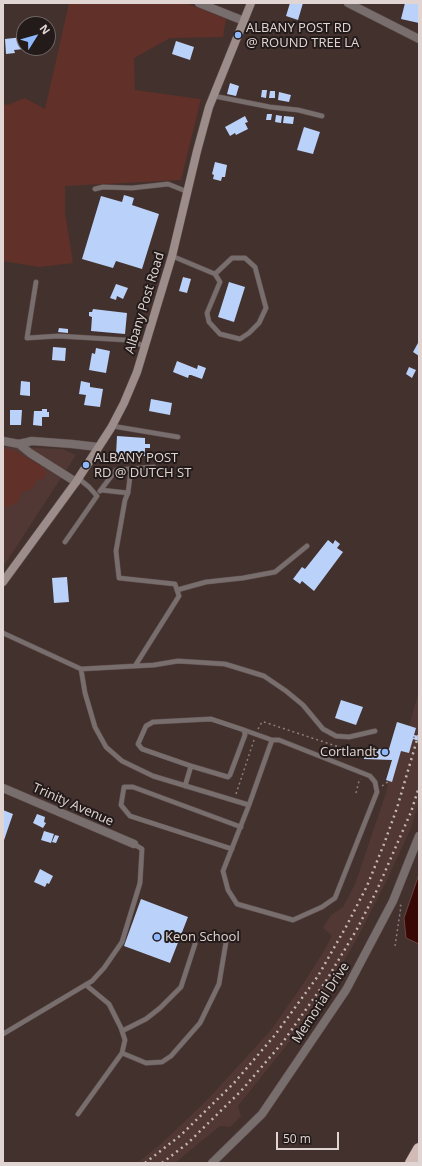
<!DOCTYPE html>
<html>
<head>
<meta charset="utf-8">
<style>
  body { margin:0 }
  #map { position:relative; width:422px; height:1166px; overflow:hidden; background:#43312e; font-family:"Open Sans",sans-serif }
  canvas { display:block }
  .frame { position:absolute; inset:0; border:4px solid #e0d5d2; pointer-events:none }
  .north { position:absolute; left:16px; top:16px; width:40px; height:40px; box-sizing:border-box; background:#231b1a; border:1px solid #6f6564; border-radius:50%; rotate:53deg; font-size:11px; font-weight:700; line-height:16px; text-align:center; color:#e0d5d2 }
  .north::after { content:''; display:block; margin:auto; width:14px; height:18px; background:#8fb8fd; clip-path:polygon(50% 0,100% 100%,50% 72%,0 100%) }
  .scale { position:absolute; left:276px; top:1132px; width:63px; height:18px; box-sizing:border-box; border:2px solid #e0d5d2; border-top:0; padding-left:5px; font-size:12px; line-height:14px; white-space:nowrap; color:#e0d5d2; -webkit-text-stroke:3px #231b1a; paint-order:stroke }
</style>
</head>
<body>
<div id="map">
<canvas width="422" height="1166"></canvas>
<div class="frame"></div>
<div class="north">N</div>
<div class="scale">50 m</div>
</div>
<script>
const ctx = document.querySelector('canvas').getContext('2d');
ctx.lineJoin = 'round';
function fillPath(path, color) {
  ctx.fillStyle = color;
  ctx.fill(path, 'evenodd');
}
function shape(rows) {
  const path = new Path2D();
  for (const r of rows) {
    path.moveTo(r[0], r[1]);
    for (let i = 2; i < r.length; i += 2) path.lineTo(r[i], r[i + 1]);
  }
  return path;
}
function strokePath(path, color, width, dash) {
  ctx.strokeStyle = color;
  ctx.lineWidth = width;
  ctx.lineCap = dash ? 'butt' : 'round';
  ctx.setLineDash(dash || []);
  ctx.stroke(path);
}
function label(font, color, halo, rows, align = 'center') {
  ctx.font = font + ' "Open Sans",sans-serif';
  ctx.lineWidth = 4;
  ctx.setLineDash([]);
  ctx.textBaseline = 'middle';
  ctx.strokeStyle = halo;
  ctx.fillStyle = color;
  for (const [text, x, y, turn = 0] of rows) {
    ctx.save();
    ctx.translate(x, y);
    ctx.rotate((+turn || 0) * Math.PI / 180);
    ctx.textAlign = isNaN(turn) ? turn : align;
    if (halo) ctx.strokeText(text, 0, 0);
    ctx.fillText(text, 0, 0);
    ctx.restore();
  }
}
fillPath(shape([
  [3,447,62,449,76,455,3,567],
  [419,691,419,801,411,828,387,880,359,935,338,971,322,997,298,1031,238,1106,241,1116,230,1127,220,1126,175,1163,137,1163,162,1143,208,1099,271,1030,299,990,322,954,332,936,323,928,331,915,343,907,355,884,386,793,388,782,386,780,392,760,364,759,364,755,369,755,369,749,389,749,409,726]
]), '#513834');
fillPath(shape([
  [69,3,186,3,226,19,223,37,170,38,134,58,135,90,201,99,181,180,65,186,65,213,73,263,39,267,3,261,3,104,8,105,25,98,45,109],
  [3,448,15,451,41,466,47,473,44,479,37,480,32,489,22,492,18,502,8,507,3,506]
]), '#613029');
const water = shape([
  [419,874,419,944,406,938,404,918,419,874]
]);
fillPath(water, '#380804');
strokePath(water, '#6a4642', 1);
fillPath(shape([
  [290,3,303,3,298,20,286,16],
  [405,3,419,3,419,23,401,19],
  [51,29,53,46,48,47,48,30],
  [23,37,24,49,14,50,15,53,6,54,5,39],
  [176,41,194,47,190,60,172,54],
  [230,83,239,86,236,96,227,94],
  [262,90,267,90,266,98,261,97],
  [270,91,275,91,275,98,269,98],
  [279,92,291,95,289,102,278,100],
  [267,114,272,114,271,120,266,120],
  [276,115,282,116,281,123,275,122],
  [245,116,248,122,245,123,248,129,236,135,235,133,230,136,225,127],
  [284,116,294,117,293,124,283,123],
  [304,127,320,132,313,154,297,150],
  [215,162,227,165,225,177,222,177,221,181,213,179,214,175,212,174],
  [124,195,134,198,132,205,159,214,142,269,116,261,113,268,82,259,101,196,122,202],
  [183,277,191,279,187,293,179,291],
  [229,282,245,287,234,322,218,317],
  [116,284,128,288,123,299,117,296,116,300,110,298],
  [93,309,127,313,125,334,91,331,92,317,89,316,89,312,92,312],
  [59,328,68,329,68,333,58,332],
  [418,343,419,343,419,356,413,352],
  [53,347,66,348,65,361,52,360],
  [96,348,110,351,106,373,89,370,92,353,95,354],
  [177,361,197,369,198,365,206,368,202,379,191,375,189,375,188,378,173,372],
  [409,367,416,370,412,378,406,374],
  [21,381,30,382,30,396,20,395],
  [81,381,90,383,90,387,103,389,100,407,84,405,86,395,79,394],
  [151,399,172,403,170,415,149,411],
  [42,409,47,409,47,412,49,412,49,417,42,417,42,426,33,425,34,411,42,411],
  [10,410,22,410,21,425,10,425],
  [117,436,145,438,145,444,150,444,150,448,145,448,145,456,116,455],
  [328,540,333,544,335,540,340,544,337,548,343,552,314,591,302,581,300,584,293,579,302,567,305,569],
  [67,577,69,602,54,603,52,578],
  [341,700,363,707,356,725,335,718],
  [397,722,416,728,414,735,419,736,419,741,413,739,409,753,401,751,392,782,386,780,392,760,364,759,364,755,369,755,369,749,389,749],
  [3,810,13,814,3,843],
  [37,814,45,817,44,822,46,823,43,828,33,823],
  [44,831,54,834,51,843,41,840],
  [55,835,59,836,56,843,52,842],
  [40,869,53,876,49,884,47,883,45,887,34,882],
  [141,899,188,917,170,963,124,946]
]), '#bad2fa');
const service = shape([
  [214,96,270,107,298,110,322,116],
  [95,189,103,187,132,188,168,184,188,192],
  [172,256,215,274,220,282,207,313,209,322,220,334,240,339,249,333,259,323,266,308,255,267,245,258,232,258,215,274],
  [36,282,27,338,58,336,126,340,145,346],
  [112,426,178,437],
  [101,490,128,493,125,500,116,551,119,578,175,584,179,596,135,666],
  [100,491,116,470,154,467],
  [128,493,131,469],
  [65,542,97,496,89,487,78,478],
  [177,590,206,582,243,578,275,572,307,546],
  [3,633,81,669,85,693,95,727,106,747,122,761,153,776,249,805],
  [81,669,154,665,178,661,225,664,264,676,286,691,303,705,323,729,336,736,349,737,375,731],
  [244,730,272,740],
  [272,740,279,740,370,776,375,782,377,792,335,898,322,907,293,920,237,904,228,890,223,871,249,805,272,740],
  [185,786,191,766,142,749,138,744,146,726,153,722,211,719,244,730,245,735,230,775,228,777,191,766],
  [232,849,130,816,121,805,124,787,133,787,241,827],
  [122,1031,146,1019,160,1008,181,987,195,944],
  [3,1034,92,981,104,968,122,942,140,883,142,849,134,844],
  [122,1053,146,1063,162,1062,171,1056,200,1023,219,984,226,942],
  [78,1114,122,1053,125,1040,121,1028,109,1004,86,985]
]);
const minor = shape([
  [199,3,244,21],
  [348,3,419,39],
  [3,788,134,844]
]);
const tertiary = shape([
  [3,441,19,444,32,441,72,444,98,447],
  [19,444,30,453,76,482],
  [212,1163,262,1114,346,990,393,901,419,836]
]);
const secondary = shape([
  [3,582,76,482,111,428,124,403,137,372,172,256,197,151,209,107,251,3]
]);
const motorway = shape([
  [411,1163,419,1149]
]);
strokePath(service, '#5f4f4c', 5.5);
strokePath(minor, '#5f4f4c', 9);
strokePath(tertiary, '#5f4f4c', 9);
strokePath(secondary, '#5f4f4c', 9);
strokePath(motorway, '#5f4f4c', 13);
strokePath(shape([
  [258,729,262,722,264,722,342,748,360,757],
  [382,786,389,781],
  [356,793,359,781,361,779],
  [236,794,254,740],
  [395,946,401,906,399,904]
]), '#8d7e7b', 1.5, [2, 3]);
strokePath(service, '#786e6d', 4.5);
strokePath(minor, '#786e6d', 8);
strokePath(tertiary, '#786e6d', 8);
strokePath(secondary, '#9c8d8b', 8);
strokePath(motorway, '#d2bbb7', 12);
strokePath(shape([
  [145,1163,181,1135,234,1083,275,1035,318,976,347,925,367,886,384,844,397,808,419,733],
  [162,1163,188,1143,241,1091,283,1042,326,981,357,929,377,890,411,812,419,787]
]), '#c3b7b4', 2.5, [2, 4]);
strokePath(shape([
  [413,737,419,739]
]), '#8d7e7b', 1.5, [2, 3]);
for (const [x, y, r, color] of [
  [238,35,4,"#8fb8fd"],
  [86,465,4,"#8fb8fd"],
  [385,752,4,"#8fb8fd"],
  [157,937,4,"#8fb8fd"]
]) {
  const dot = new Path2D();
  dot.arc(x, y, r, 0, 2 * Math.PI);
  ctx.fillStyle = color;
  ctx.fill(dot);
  strokePath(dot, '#231b1a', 1.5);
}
label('13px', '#e0d5d2', '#231b1a', [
  ["ALBANY POST RD",246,28],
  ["@ ROUND TREE LA",246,43],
  ["ALBANY POST",94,458],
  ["RD @ DUTCH ST",94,473],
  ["Cortlandt",377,752,"right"],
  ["Keon School",165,937]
], 'left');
label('13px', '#e0d5d2', '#231b1a', [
  ["Albany Post Road",145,303,-73],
  ["Trinity Avenue",73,805,24],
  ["Memorial Drive",321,1003,-57]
]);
</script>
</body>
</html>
